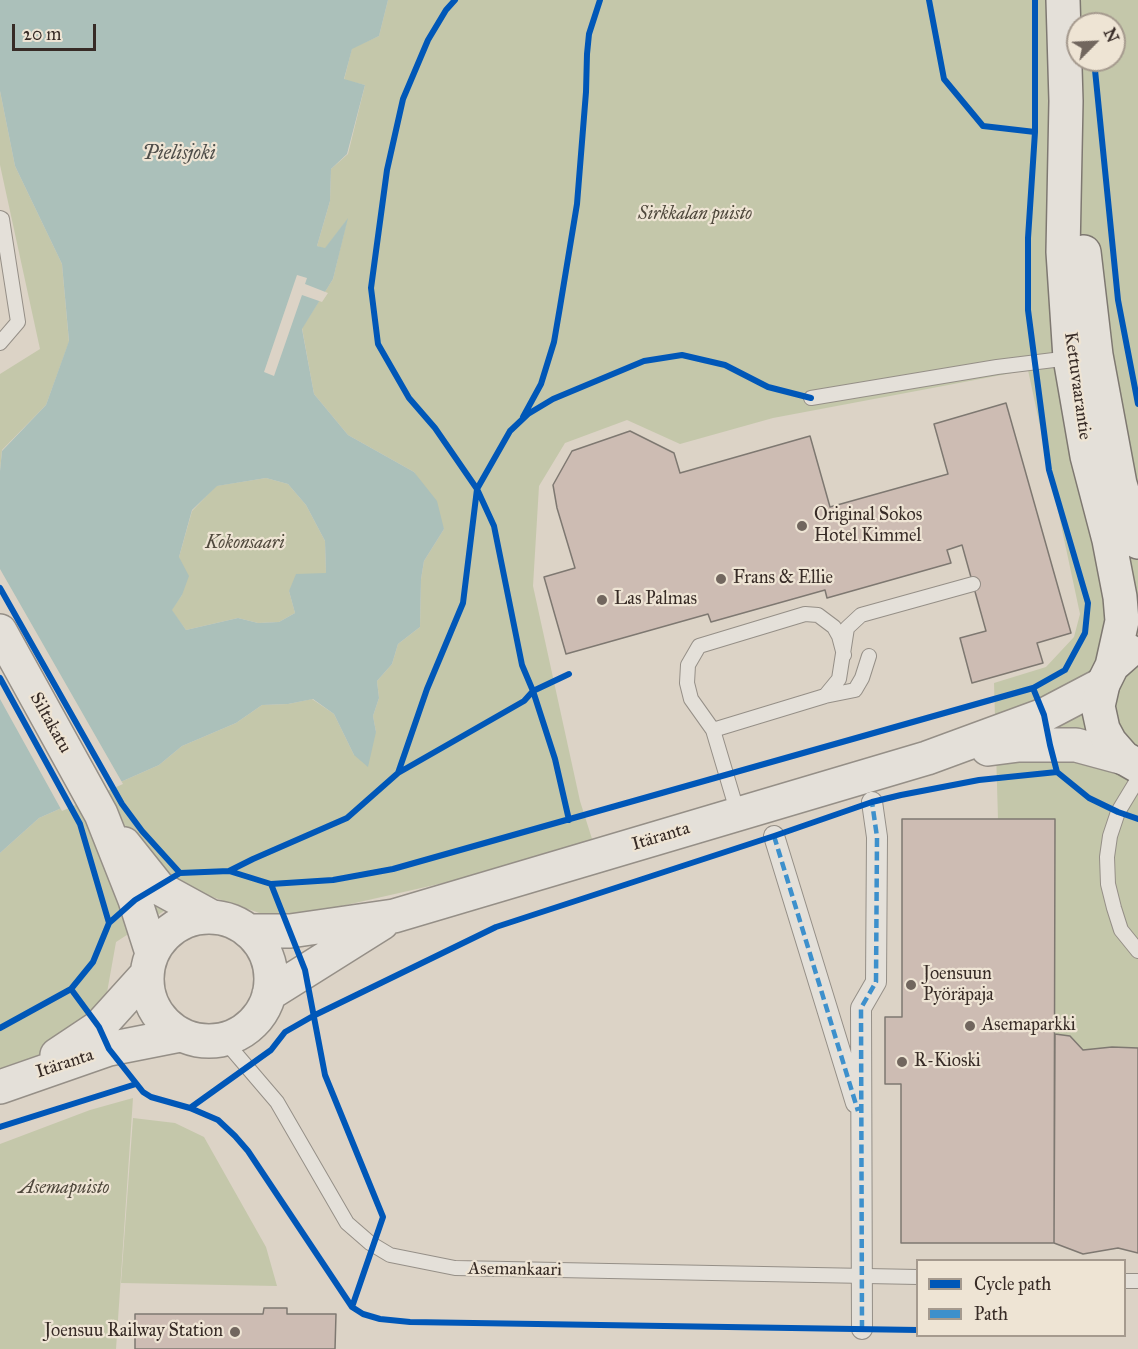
<!DOCTYPE html>
<html>
<head>
<meta charset="utf-8">
<style>
  body { margin:0 }
  #map { position:relative; width:1138px; height:1349px; overflow:hidden; background:#dcd3c6; font-family:"IM FELL Great Primer",serif }
  canvas { display:block }
  .legend { position:absolute; left:916px; top:1259px; width:210px; height:78px; box-sizing:border-box; background:#eee4d4; border:2px solid #a59a8e; margin:0; padding:8px 10px; list-style:none; font-size:18px; color:#372b26 }
  .legend li { display:flex; align-items:center; gap:12px; height:30px }
  .legend b { width:30px; border:2px solid #a59a8e }
  .north { position:absolute; left:1066px; top:12px; width:60px; height:60px; box-sizing:border-box; background:#eee4d4; border:2px solid #a59a8e; border-radius:50%; rotate:66deg; font-size:16px; font-weight:700; line-height:24px; text-align:center; color:#372b26 }
  .north::after { content:''; display:block; margin:auto; width:21px; height:27px; background:#71665e; clip-path:polygon(50% 0,100% 100%,50% 72%,0 100%) }
  .scale { position:absolute; left:12px; top:24px; width:84px; height:27px; box-sizing:border-box; border:3px solid #372b26; border-top:0; padding-left:8px; font-size:18px; line-height:21px; white-space:nowrap; color:#372b26; -webkit-text-stroke:4px #eee4d4; paint-order:stroke }
</style>
</head>
<body>
<div id="map">
<canvas width="1138" height="1349"></canvas>
<ul class="legend">
<li><b style="height:8px;background:#0057b8"></b>Cycle path</li>
<li><b style="height:8px;background:#3d90cc"></b>Path</li>
</ul>
<div class="north">N</div>
<div class="scale">20 m</div>
</div>
<script>
const ctx = document.querySelector('canvas').getContext('2d');
ctx.lineJoin = 'round';
function fillPath(path, color) {
  ctx.fillStyle = color;
  ctx.fill(path, 'evenodd');
}
function shape(rows) {
  const path = new Path2D();
  for (const r of rows) {
    if (r.length === 3) {
      path.moveTo(r[0] + r[2], r[1]);
      path.arc(r[0], r[1], r[2], 0, 2 * Math.PI);
      continue;
    }
    path.moveTo(r[0], r[1]);
    for (let i = 2; i < r.length; i += 2) path.lineTo(r[i], r[i + 1]);
  }
  return path;
}
function strokePath(path, color, width, dash) {
  ctx.strokeStyle = color;
  ctx.lineWidth = width;
  ctx.lineCap = dash ? 'butt' : 'round';
  ctx.setLineDash(dash || []);
  ctx.stroke(path);
}
function label(font, color, halo, rows, align = 'center') {
  ctx.font = font + ' "IM FELL Great Primer",serif';
  ctx.lineWidth = 4.5;
  ctx.setLineDash([]);
  ctx.textBaseline = 'middle';
  ctx.strokeStyle = halo;
  ctx.fillStyle = color;
  for (const [text, x, y, turn = 0] of rows) {
    ctx.save();
    ctx.translate(x, y);
    ctx.rotate((+turn || 0) * Math.PI / 180);
    ctx.textAlign = isNaN(turn) ? turn : align;
    if (halo) ctx.strokeText(text, 0, 0);
    ctx.fillText(text, 0, 0);
    ctx.restore();
  }
}
fillPath(shape([
  [388,0,1138,0,1138,1048,1083,1050,1070,1036,1055,1034,1055,819,998,819,994,683,1046,667,1074,637,1080,614,1028,370,773,418,680,444,627,420,565,443,539,486,533,586,580,801,593,842,483,874,280,920,195,891,116,942,103,1015,16,1074,0,1081,0,853,39,818,159,765,182,746,236,723,262,705,288,704,312,699,334,714,354,755,376,732,373,716,379,698,377,681,392,664,398,644,420,627,421,579,424,561,444,529,414,472,348,435,314,394,302,328,333,279,347,220,325,249,317,246,330,201,331,169,348,154,365,85,344,80,352,48,379,36],
  [1078,24,1114,24,1114,60,1078,60],
  [0,91,15,166,62,264,69,342,46,405,2,450,0,471,0,374,40,349,0,165],
  [266,478,288,484,306,505,325,541,326,573,289,591,295,613,279,622,258,623,238,618,186,630,171,610,182,595,179,557,192,511,216,486],
  [133,1098,116,1349,0,1349,0,1144,90,1110],
  [133,1118,175,1123,204,1137,266,1247,277,1286,121,1283]
]), '#c4c7aa');
fillPath(shape([
  [0,0,388,0,379,36,352,49,344,79,365,85,347,154,331,169,330,201,317,246,325,248,348,218,333,279,302,329,314,394,348,435,414,472,437,501,444,529,424,561,421,579,420,627,398,644,392,664,377,681,379,698,373,716,376,732,368,767,354,755,334,714,313,699,288,704,262,705,236,723,182,746,159,765,39,818,0,853,0,471,2,451,46,405,69,341,62,264,15,166,0,91],
  [266,478,288,484,306,505,325,541,326,573,296,574,289,591,295,613,279,622,258,623,238,618,186,630,172,610,182,595,189,576,179,557,192,510,217,486]
]), '#abc0ba');
fillPath(shape([
  [297,275,307,278,305,284,328,293,322,302,302,295,274,376,264,372],
  [0,569,123,784,62,811,0,699]
]), '#dcd3c6');
const building = shape([
  [1006,403,1071,633,1037,643,1043,663,972,683,960,638,986,631,962,545,947,550,951,563,827,598,825,590,711,622,708,614,566,654,544,577,575,568,557,508,553,485,572,451,630,431,674,453,680,473,810,436,830,507,948,474,934,424,1006,403],
  [902,819,1055,819,1054,1243,901,1243,901,1084,885,1084,885,1017,902,1017,902,819],
  [1055,1034,1070,1036,1083,1050,1112,1047,1138,1048,1138,1253,1118,1248,1083,1254,1054,1243,1055,1034],
  [264,1308,287,1308,287,1314,336,1314,335,1349,135,1349,135,1314,263,1314,264,1308]
]);
fillPath(building, '#cdbcb3');
strokePath(building, '#7e7871', 1.5);
const service = shape([
  [0,218,2,219,18,322,0,343],
  [811,398,997,367,1070,358],
  [825,696,855,690,862,678,869,656],
  [713,730,825,696,839,679,847,628,861,615,973,584],
  [1138,779,1118,812,1110,836,1107,857,1108,884,1114,908,1121,930,1138,951],
  [738,814,713,730,691,699,687,683,688,665,699,646,805,614,818,615,834,627,839,636,844,655],
  [224,1040,277,1102,347,1223,370,1243,390,1255,455,1268,918,1277],
  [1124,1281,1138,1281]
]);
const pedestrian = shape([
  [774,836,856,1103],
  [862,1329,861,1008,876,982,877,837,872,802]
]);
const tertiary = shape([
  [0,631,101,814,135,900,152,953],
  [988,749,1019,745,1076,745,1124,758],
  [124,844,159,888,212,917],
  [209,979,62],
  [248,931,290,931,394,916,927,758,1044,715,1103,684],
  [269,994,382,923],
  [57,1055,99,1027,146,975],
  [0,1087,109,1049,180,1035]
]);
const secondary = shape([
  [1063,0,1066,101,1063,252,1070,358,1087,456,1109,540,1120,597,1122,621,1112,666],
  [1084,252,1096,355,1120,484,1138,542],
  [1129,651,1112,666,1103,684,1098,706,1103,729,1110,742,1124,758,1138,766]
]);
strokePath(service, '#958f87', 16);
strokePath(pedestrian, '#958f87', 22);
strokePath(tertiary, '#958f87', 36);
strokePath(secondary, '#7e7871', 36);
strokePath(service, '#e4e0d9', 14);
strokePath(pedestrian, '#e4e0d9', 20);
strokePath(tertiary, '#e4e0d9', 33);
strokePath(secondary, '#e4e0d9', 33);
strokePath(shape([
  [774,836,858,1111],
  [862,1329,861,1008,876,982,877,837,872,802]
]), '#3d90cc', 4.5, [9, 4.5]);
strokePath(shape([
  [929,0,944,79,983,126,1035,132],
  [1094,60,1118,300,1138,404],
  [523,417,541,384,554,342,560,307,577,204,586,92,587,54,589,34,600,0],
  [0,588,122,804,142,831,180,873],
  [0,678,80,824,109,923],
  [1033,688,1044,715,1050,745,1057,772,1089,798,1118,812,1138,819],
  [398,773,524,701,533,691,569,674],
  [569,820,555,759,533,691,522,665,494,526,477,489,510,431,528,414,553,399,644,361,682,355,725,365,768,387,811,398],
  [229,871,253,859,347,818,398,773,427,689,463,603,477,489,435,428,409,398,378,344,371,288,387,170,403,99,428,40,446,10,455,0],
  [271,884,305,970,325,1075,383,1217,352,1307],
  [71,989,99,1027,109,1049,143,1092,151,1097,190,1108,218,1120,235,1136,248,1151,352,1307,363,1314,380,1319,410,1322,918,1330],
  [0,1028,71,989,93,962,109,923,135,900,180,873,229,871,271,884,333,880,393,869,1033,688,1065,670,1085,633,1088,603,1049,470,1028,310,1028,238,1035,132,1035,0],
  [190,1108,271,1050,285,1032,313,1016,496,927,774,836,872,802,901,795,979,780,1057,772],
  [0,1127,136,1084]
]), '#0057b8', 6);
for (const [x, y, r, color] of [
  [802,526,6,"#71665e"],
  [721,579,6,"#71665e"],
  [602,600,6,"#71665e"],
  [911,985,6,"#71665e"],
  [970,1026,6,"#71665e"],
  [902,1062,6,"#71665e"],
  [235,1332,6,"#71665e"]
]) {
  const dot = new Path2D();
  dot.arc(x, y, r, 0, 2 * Math.PI);
  ctx.fillStyle = color;
  ctx.fill(dot);
  strokePath(dot, '#eee4d4', 2);
}
label('italic 18px', '#4f483c', '#eee4d4', [
  ["Sirkkalan puisto",695,215],
  ["Kokonsaari",245,544],
  ["Asemapuisto",64,1189]
]);
label('18px', '#372b26', '#eee4d4', [
  ["Kettuvaarantie",1077,386,82],
  ["Siltakatu",50,723,61],
  ["Itäranta",661,837,-17],
  ["Itäranta",65,1064,-18],
  ["Asemankaari",515,1270,1]
]);
label('18px', '#372b26', '#eee4d4', [
  ["Original Sokos",814,516],
  ["Hotel Kimmel",814,537],
  ["Frans & Ellie",733,579],
  ["Las Palmas",614,600],
  ["Joensuun",923,975],
  ["Pyöräpaja",923,996],
  ["Asemaparkki",982,1026],
  ["R-Kioski",914,1062],
  ["Joensuu Railway Station",223,1332,"right"]
], 'left');
label('italic 20px', '#4f4e4a', '#eee4d4', [
  ["Pielisjoki",179,154]
]);
</script>
</body>
</html>
